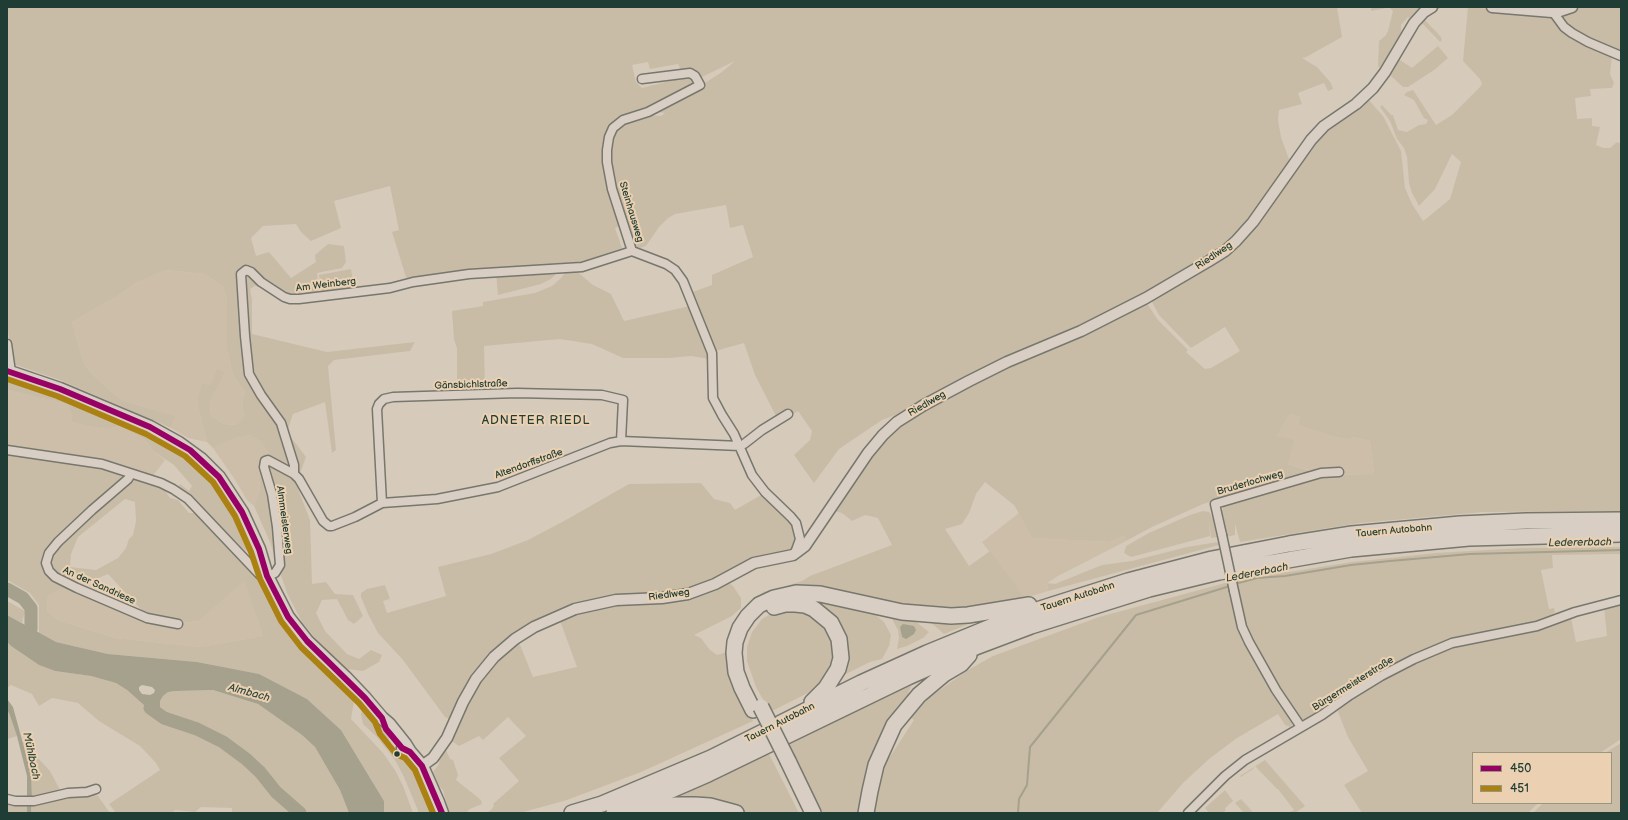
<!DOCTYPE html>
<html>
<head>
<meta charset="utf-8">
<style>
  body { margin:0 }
  #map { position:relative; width:1628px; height:820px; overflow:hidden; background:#d6caba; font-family:"Balsamiq Sans",sans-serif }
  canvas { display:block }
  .frame { position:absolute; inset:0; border:8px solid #1f3d34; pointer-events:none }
  .legend { position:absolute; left:1472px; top:752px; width:140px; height:52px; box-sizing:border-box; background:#ebd1b2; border:1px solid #999680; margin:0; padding:5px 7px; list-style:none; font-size:12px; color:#1f3d34 }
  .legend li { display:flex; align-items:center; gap:8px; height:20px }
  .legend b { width:20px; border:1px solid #999680 }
</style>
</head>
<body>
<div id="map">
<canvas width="1628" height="820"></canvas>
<div class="frame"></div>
<ul class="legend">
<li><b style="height:5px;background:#906"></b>450</li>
<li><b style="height:5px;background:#ab8112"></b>451</li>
</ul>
</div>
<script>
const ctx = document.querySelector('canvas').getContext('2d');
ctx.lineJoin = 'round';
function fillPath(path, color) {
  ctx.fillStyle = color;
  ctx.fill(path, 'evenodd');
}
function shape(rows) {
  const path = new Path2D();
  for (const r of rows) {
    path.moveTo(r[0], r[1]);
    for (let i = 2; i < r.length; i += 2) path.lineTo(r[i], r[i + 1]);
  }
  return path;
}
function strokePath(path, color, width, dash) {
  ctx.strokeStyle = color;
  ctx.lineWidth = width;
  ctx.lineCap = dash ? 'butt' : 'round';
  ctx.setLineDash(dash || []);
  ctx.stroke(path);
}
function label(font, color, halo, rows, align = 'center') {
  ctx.font = font + ' "Balsamiq Sans",sans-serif';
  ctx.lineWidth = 4;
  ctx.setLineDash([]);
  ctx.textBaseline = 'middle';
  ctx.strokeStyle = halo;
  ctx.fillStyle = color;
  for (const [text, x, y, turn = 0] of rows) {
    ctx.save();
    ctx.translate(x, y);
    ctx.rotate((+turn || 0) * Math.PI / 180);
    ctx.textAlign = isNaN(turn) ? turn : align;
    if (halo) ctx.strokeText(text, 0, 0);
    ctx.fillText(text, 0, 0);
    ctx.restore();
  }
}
fillPath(shape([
  [166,270,204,274,223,286,227,299,227,350,233,375,245,392,242,404,244,417,238,425,224,424,211,416,210,401,218,387,211,385,197,403,207,442,188,438,171,428,174,416,121,400,92,374,83,361,72,322,119,295,136,283],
  [7,390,67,404,72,416,72,422,86,426,107,429,119,426,144,439,153,451,165,460,152,477,7,449],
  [1290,414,1300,417,1298,425,1331,436,1351,440,1352,437,1370,441,1374,474,1327,475,1288,464,1277,436],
  [249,435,260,441,275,462,259,478,260,489,254,506,247,500,234,478,213,448,234,437],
  [1019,513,1034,538,1110,542,1124,536,1126,541,1058,576,1047,583,1048,591,1025,598,982,542],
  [244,580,263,636,201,647,115,638,58,620,47,611,48,596,66,587,143,620,182,623,199,621]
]), '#ccbea8');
fillPath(shape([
  [7,7,1337,7,1342,37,1306,57,1302,58,1317,67,1331,83,1333,89,1328,91,1324,83,1298,93,1302,104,1279,110,1278,120,1281,137,1291,165,1264,205,1245,228,1222,251,1198,267,1092,324,1063,337,1006,360,917,407,882,420,839,449,814,483,794,455,810,440,812,431,798,411,790,416,786,412,777,418,755,375,744,343,715,351,690,293,712,285,712,275,753,257,743,225,730,228,726,205,675,214,668,218,659,227,646,246,634,250,616,195,609,156,610,140,613,133,620,125,629,120,642,117,648,118,648,115,661,116,665,113,646,110,627,116,618,121,612,126,607,134,605,143,605,162,610,192,620,226,615,228,622,248,581,262,582,264,533,266,467,272,415,280,409,279,406,277,392,232,399,230,390,186,334,201,341,228,311,241,301,232,296,224,263,226,251,238,256,256,269,252,291,278,316,262,315,255,328,244,344,246,346,262,342,268,317,273,319,289,316,292,292,297,280,292,263,281,250,289,252,300,252,334,327,352,415,342,410,351,334,360,328,366,336,450,332,453,325,402,293,414,287,432,306,457,296,484,310,520,312,584,326,582,335,594,353,595,363,616,354,624,348,620,337,599,322,600,316,613,325,631,347,654,359,659,371,650,382,655,379,662,363,671,347,669,329,655,302,622,287,593,270,542,254,506,260,489,259,478,275,462,260,441,249,435,234,438,213,448,207,442,197,403,202,384,211,385,217,369,224,372,218,387,210,401,211,416,224,424,237,425,244,417,242,404,245,392,233,375,227,350,227,299,223,286,204,274,166,270,136,283,119,295,72,322,83,361,92,374,121,400,175,416,171,428,60,380,13,364,7,325],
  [735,61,722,72,697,88,689,76,642,88,636,82,632,65,648,62,650,69,678,64,681,70,700,78],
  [1371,7,1427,7,1413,21,1408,17,1401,25,1401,38,1383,71,1378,66,1379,41,1386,35,1388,31,1393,11,1390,8,1386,8,1371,11],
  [1439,7,1443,7,1432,12,1424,19,1441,37,1442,40,1440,42,1420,21,1432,10],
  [1468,7,1548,14,1612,56,1610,74,1614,83,1612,88,1590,89,1591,96,1575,98,1577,119,1592,118,1592,126,1600,127,1596,145,1603,148,1610,148,1617,142,1621,144,1621,511,1484,512,1360,523,1240,542,1235,524,1235,535,1227,537,1222,511,1224,505,1327,475,1374,474,1370,441,1352,437,1351,440,1331,436,1298,425,1300,417,1290,414,1277,436,1294,440,1288,464,1314,472,1203,504,1152,527,1126,541,1124,536,1110,542,1033,538,1014,505,985,482,976,494,969,513,962,524,945,529,969,566,990,551,1025,598,963,608,930,608,893,603,841,592,741,616,749,603,765,591,767,592,802,581,810,576,892,545,878,518,865,515,852,521,842,513,830,510,886,435,927,405,1146,302,1158,320,1188,350,1186,352,1205,369,1211,368,1240,351,1225,327,1191,348,1159,315,1151,300,1239,244,1247,236,1249,230,1321,132,1366,97,1383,116,1401,151,1405,188,1412,204,1423,221,1427,218,1450,199,1461,162,1452,154,1435,189,1419,206,1412,193,1409,183,1407,157,1404,148,1397,139,1390,121,1380,107,1382,105,1391,115,1393,115,1398,130,1407,132,1419,125,1426,124,1428,120,1424,118,1414,100,1404,95,1407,92,1413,90,1436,125,1452,115,1480,87,1482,84,1480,79,1463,61],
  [1575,7,1621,7,1621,54,1572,31,1561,16,1562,13],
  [1438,46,1448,58,1434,70,1408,87,1403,87,1391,76,1390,73,1397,58,1412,68],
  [351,269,354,287,322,293,319,275],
  [574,269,593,285,611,294,624,321,690,306,710,359,691,356,669,358,623,358,592,344,560,339,484,346,485,391,457,392,457,348,454,340,452,311,483,306,483,302,535,293,552,286,560,279,568,270],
  [555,271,555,275,551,279,541,284,498,295,496,273],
  [7,377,63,396,160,438,188,454,214,478,230,504,248,545,246,551,178,487,180,484,189,491,192,486,174,465,153,451,144,439,119,426,107,429,86,426,72,422,72,416,67,404,7,390],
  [7,454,100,467,123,474,123,479,44,551,41,562,46,574,66,587,48,596,47,611,58,620,115,638,201,647,263,636,244,581,199,621,182,623,146,615,108,574,96,579,68,576,64,578,54,570,50,562,52,554,58,546,94,512,134,477,155,484,166,492,170,498,178,500,189,513,198,513,264,583,282,619,299,644,355,696,351,719,383,753,395,770,403,786,413,813,384,813,384,801,341,730,307,699,258,674,197,662,108,654,56,642,39,633,39,605,30,593,7,580],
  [125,499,135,502,136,521,133,535,129,539,126,548,118,558,96,570,70,567,71,554,78,537],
  [701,483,714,499,730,503,735,510,763,494,788,517,794,526,797,536,793,550,687,592,602,600,515,636,452,719,449,719,445,717,403,660,378,633,368,614,361,597,361,593,367,589,385,585,390,599,383,601,387,613,446,596,438,567,491,554,528,540,564,521,629,484],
  [1203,511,1209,512,1212,516,1211,518,1214,517,1219,537,1211,538,1209,519,1210,536,1131,557,1124,553,1126,546,1149,533,1190,515],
  [1218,542,1219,545,1048,591,1047,583,1055,584,1102,565,1132,561,1187,547],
  [1621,547,1621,554,1552,555,1553,568,1541,570,1549,609,1554,608,1555,612,1546,622,1450,642,1308,721,1299,718,1266,669,1244,624,1237,580,1266,573,1289,572,1352,562,1436,553,1521,548],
  [727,581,733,586,741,598,741,608,732,616,694,635,701,638,710,650,717,655,730,651,736,685,753,721,641,772,567,800,520,813,486,813,491,810,494,806,493,804,519,781,499,758,526,736,508,717,483,740,479,736,459,746,450,740,483,672,518,640,533,677,577,667,559,618,578,610,641,600],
  [1229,582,1231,596,1243,641,1292,721,1292,725,1290,727,1285,725,1278,714,1237,738,1209,759,1183,783,1157,813,871,813,880,772,914,720,910,717,930,697,968,670,993,656,1031,642,1099,617],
  [7,601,25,611,22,623,7,615],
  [818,602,834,603,873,613,884,622,891,635,889,646,882,659,870,662,836,679,844,658,811,604],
  [1621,603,1621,739,1600,753,1473,753,1473,803,1538,803,1528,813,1362,813,1344,785,1368,771,1348,737,1338,712,1340,705,1402,667,1453,646,1571,617,1576,642,1607,636,1604,606],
  [775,611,809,611,832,635,836,657,832,672,808,693,770,712,756,687,747,661,747,647,752,632,762,619],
  [887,614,912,619,929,632,923,638,907,646,897,649,899,638,898,630,892,619],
  [986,617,944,634,927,619],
  [7,642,11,646,39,665,55,671,91,676,116,683,127,690,162,721,164,718,164,713,160,708,160,701,163,696,168,692,176,691,213,690,258,704,302,735,315,747,340,790,349,813,232,813,232,808,201,807,195,812,175,810,172,813,116,813,109,804,160,770,156,763,140,746,99,721,78,703,52,698,39,706,32,694,11,685,7,688],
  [912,684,861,813,817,813,786,746],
  [367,707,378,719,389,738,389,742,392,749,420,777,426,787,435,813,419,813,404,777,395,760,377,737,363,724,361,714,362,710],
  [7,710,9,713,17,736,7,739],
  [22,741,50,771,61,792,32,799,31,773],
  [1621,743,1621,813,1533,813,1543,803,1611,803,1611,753,1605,753],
  [445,748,450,759,453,760,458,775,456,780,481,800,482,804,470,809,466,813,449,813,443,790,438,785,433,772,439,764,440,755],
  [769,754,799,813,745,813,727,806,675,798],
  [1265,760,1305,806,1295,813,1288,813,1294,810,1278,789,1277,789,1255,766,1253,769,1241,777,1240,776],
  [1225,790,1233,801,1225,808,1226,810,1223,813,1209,813,1205,808],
  [90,794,98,796,110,813,31,813,32,803,54,798],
  [1241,799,1252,811,1250,813,1244,813,1235,803],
  [7,801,27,803,27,813,7,813]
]), '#c9bca7');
fillPath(shape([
  [7,615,56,642,108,654,197,662,259,674,307,699,341,730,384,801,384,813,349,813,340,790,315,747,302,735,258,704,213,690,176,691,168,692,163,696,160,701,160,708,164,713,164,718,162,721,127,690,116,683,91,676,55,671,39,665,11,646,7,642],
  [142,685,152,687,155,690,154,693,150,695,142,694,139,690,139,687],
  [903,624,914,626,916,630,914,634,906,639,902,637,900,627],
  [7,699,13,707,31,773,32,799,31,813,27,813,27,776,17,736,9,713,7,710]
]), '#a5a18d');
strokePath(shape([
  [1235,584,1257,578,1285,576,1351,565,1390,561,1470,554,1621,550],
  [1018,813,1019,799,1027,785,1030,747,1136,615,1230,586]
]), '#a5a18d', 2);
strokePath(shape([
  [7,589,23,598,31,608,31,629,28,642],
  [150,708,164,718,197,729,223,742,246,759,260,772,276,792,300,813]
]), '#a5a18d', 13);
const minor = shape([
  [1553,12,1564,27,1572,33,1588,42,1621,56],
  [632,251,666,264,675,270,683,281,712,353,713,398,722,415,734,434,752,475,765,492,791,517,796,523,800,539,795,553],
  [632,251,612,189,607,162,607,150,609,137,613,128,623,120,648,112,700,85,695,76,690,73,642,79],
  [7,344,11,372],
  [7,450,102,464,161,483,173,489,188,499,260,575,267,576,275,573,280,565,277,527,272,494,264,467,265,461,268,460,294,474,299,479,323,521,329,526,332,526,355,517,382,503,437,499,498,487,610,443,621,441,740,446,744,444,762,430,788,414],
  [131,474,128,479,92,510,58,542,49,553,46,563,49,571,55,577,77,588,147,618,178,624],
  [294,474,294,465,281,423,261,395,249,374,245,336,241,274,246,270,251,272,261,282,284,297,290,299,299,299,390,288,413,282,469,274,582,267,632,251],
  [382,503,377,409,379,404,384,399,393,397,517,393,602,395,623,400,621,441],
  [1222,535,1215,504,1321,473,1339,472],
  [1234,591,1242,627,1249,642,1276,690,1301,727],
  [7,799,15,801,34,801,68,793,87,792,96,789],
  [1188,813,1225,776,1245,760,1322,715,1350,695,1381,676,1414,659,1452,643,1537,626,1575,612,1621,600]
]);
const tertiary = shape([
  [1492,7,1552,12,1560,11,1572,7],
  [422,766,433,758,447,738,463,702,476,679,494,657,515,639,534,627,575,609,616,600,662,598,688,594,715,584,754,563,793,555,805,546,868,453,883,435,897,422,924,405,969,381,1007,362,1081,331,1146,298,1209,261,1225,251,1236,241,1253,222,1311,140,1324,126,1356,104,1373,88,1385,72,1414,23,1424,12,1432,7]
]);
const secondary = shape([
  [7,371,60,389,150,427,179,443,201,459,219,477,242,512,259,549,267,576,288,617,307,641,345,677,365,698,382,718,389,724,405,744,410,752],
  [403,748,410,752,422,766,438,802,442,813]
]);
const motorway = shape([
  [774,607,785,604,795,604,805,605,814,609,831,623,839,639,841,658,838,669,826,688,812,702],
  [753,710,742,688,736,672,734,653,735,642,740,628,748,616,759,605,774,598,796,593,820,594,902,612,951,616,968,615,1029,605],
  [788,761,813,813],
  [638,812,675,805,695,805,710,806,736,813],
  [572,813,602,804,711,758,861,683,927,653,1015,617,1128,581,1212,559,1289,544,1352,534,1460,524,1526,521,1621,520],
  [614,813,662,794,708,774,908,677,978,646,1031,626,1149,589,1219,572,1351,549,1469,538,1621,534],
  [866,813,870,791,876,765,894,725,919,695,944,674,961,664,969,655]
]);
strokePath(minor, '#77776e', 11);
strokePath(tertiary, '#77776e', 13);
strokePath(secondary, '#77776e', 15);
strokePath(motorway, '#77776e', 18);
strokePath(minor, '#d8cec3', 8);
strokePath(tertiary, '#d8cec3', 10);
strokePath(secondary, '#d8cec3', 12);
strokePath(motorway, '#d8cec3', 15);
const minorBridge = shape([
  [1222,535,1234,591]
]);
const motorwayBridge = shape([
  [761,707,788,761]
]);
strokePath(minorBridge, '#77776e', 11, []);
strokePath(motorwayBridge, '#77776e', 18, []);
strokePath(minorBridge, '#d8cec3', 8);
strokePath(motorwayBridge, '#d8cec3', 15);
strokePath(shape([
  [7,371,60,389,150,427,190,450,219,477,242,512,259,549,267,576,288,617,307,641,365,698,382,718,386,729,402,748,410,752,422,766,442,813]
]), '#906', 6);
strokePath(shape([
  [7,379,57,396,146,434,185,456,213,482,235,516,251,552,260,579,281,621,301,647,359,703,375,722,380,734,396,754,405,758,415,770,433,813]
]), '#ab8112', 6);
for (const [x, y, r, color] of [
  [397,754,3.5,"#1f3d34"]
]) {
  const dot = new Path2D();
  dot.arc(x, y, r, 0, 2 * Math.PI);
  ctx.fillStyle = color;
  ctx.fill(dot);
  strokePath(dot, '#ebd1b2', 1.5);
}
label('10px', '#1f3d34', '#ebd1b2', [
  ["Steinhausweg",631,212,73],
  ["Riedlweg",1214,256,-34],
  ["Am Weinberg",326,285,-7],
  ["Gänsbichlstraße",471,385,-2],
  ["Riedlweg",927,404,-30],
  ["Altendorffstraße",529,464,-20],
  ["Bruderlochweg",1250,483,-16],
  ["Almmeisterweg",284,520,82],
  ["Tauern Autobahn",1394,531,-5],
  ["An der Sandriese",99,586,24],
  ["Riedlweg",669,595,-8],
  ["Tauern Autobahn",1078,597,-18],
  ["Bürgermeisterstraße",1353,684,-32],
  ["Tauern Autobahn",780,723,-27]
]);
label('italic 11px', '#30493e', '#ebd1b2', [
  ["Ledererbach",1580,543,-1],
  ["Ledererbach",1257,573,-11],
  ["Almbach",249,693,15],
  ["Mühlbach",31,756,78]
]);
ctx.letterSpacing = '1px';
label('12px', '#1f3d34', '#ebd1b2', [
  ["ADNETER RIEDL",536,421]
]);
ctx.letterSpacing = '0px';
</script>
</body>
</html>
